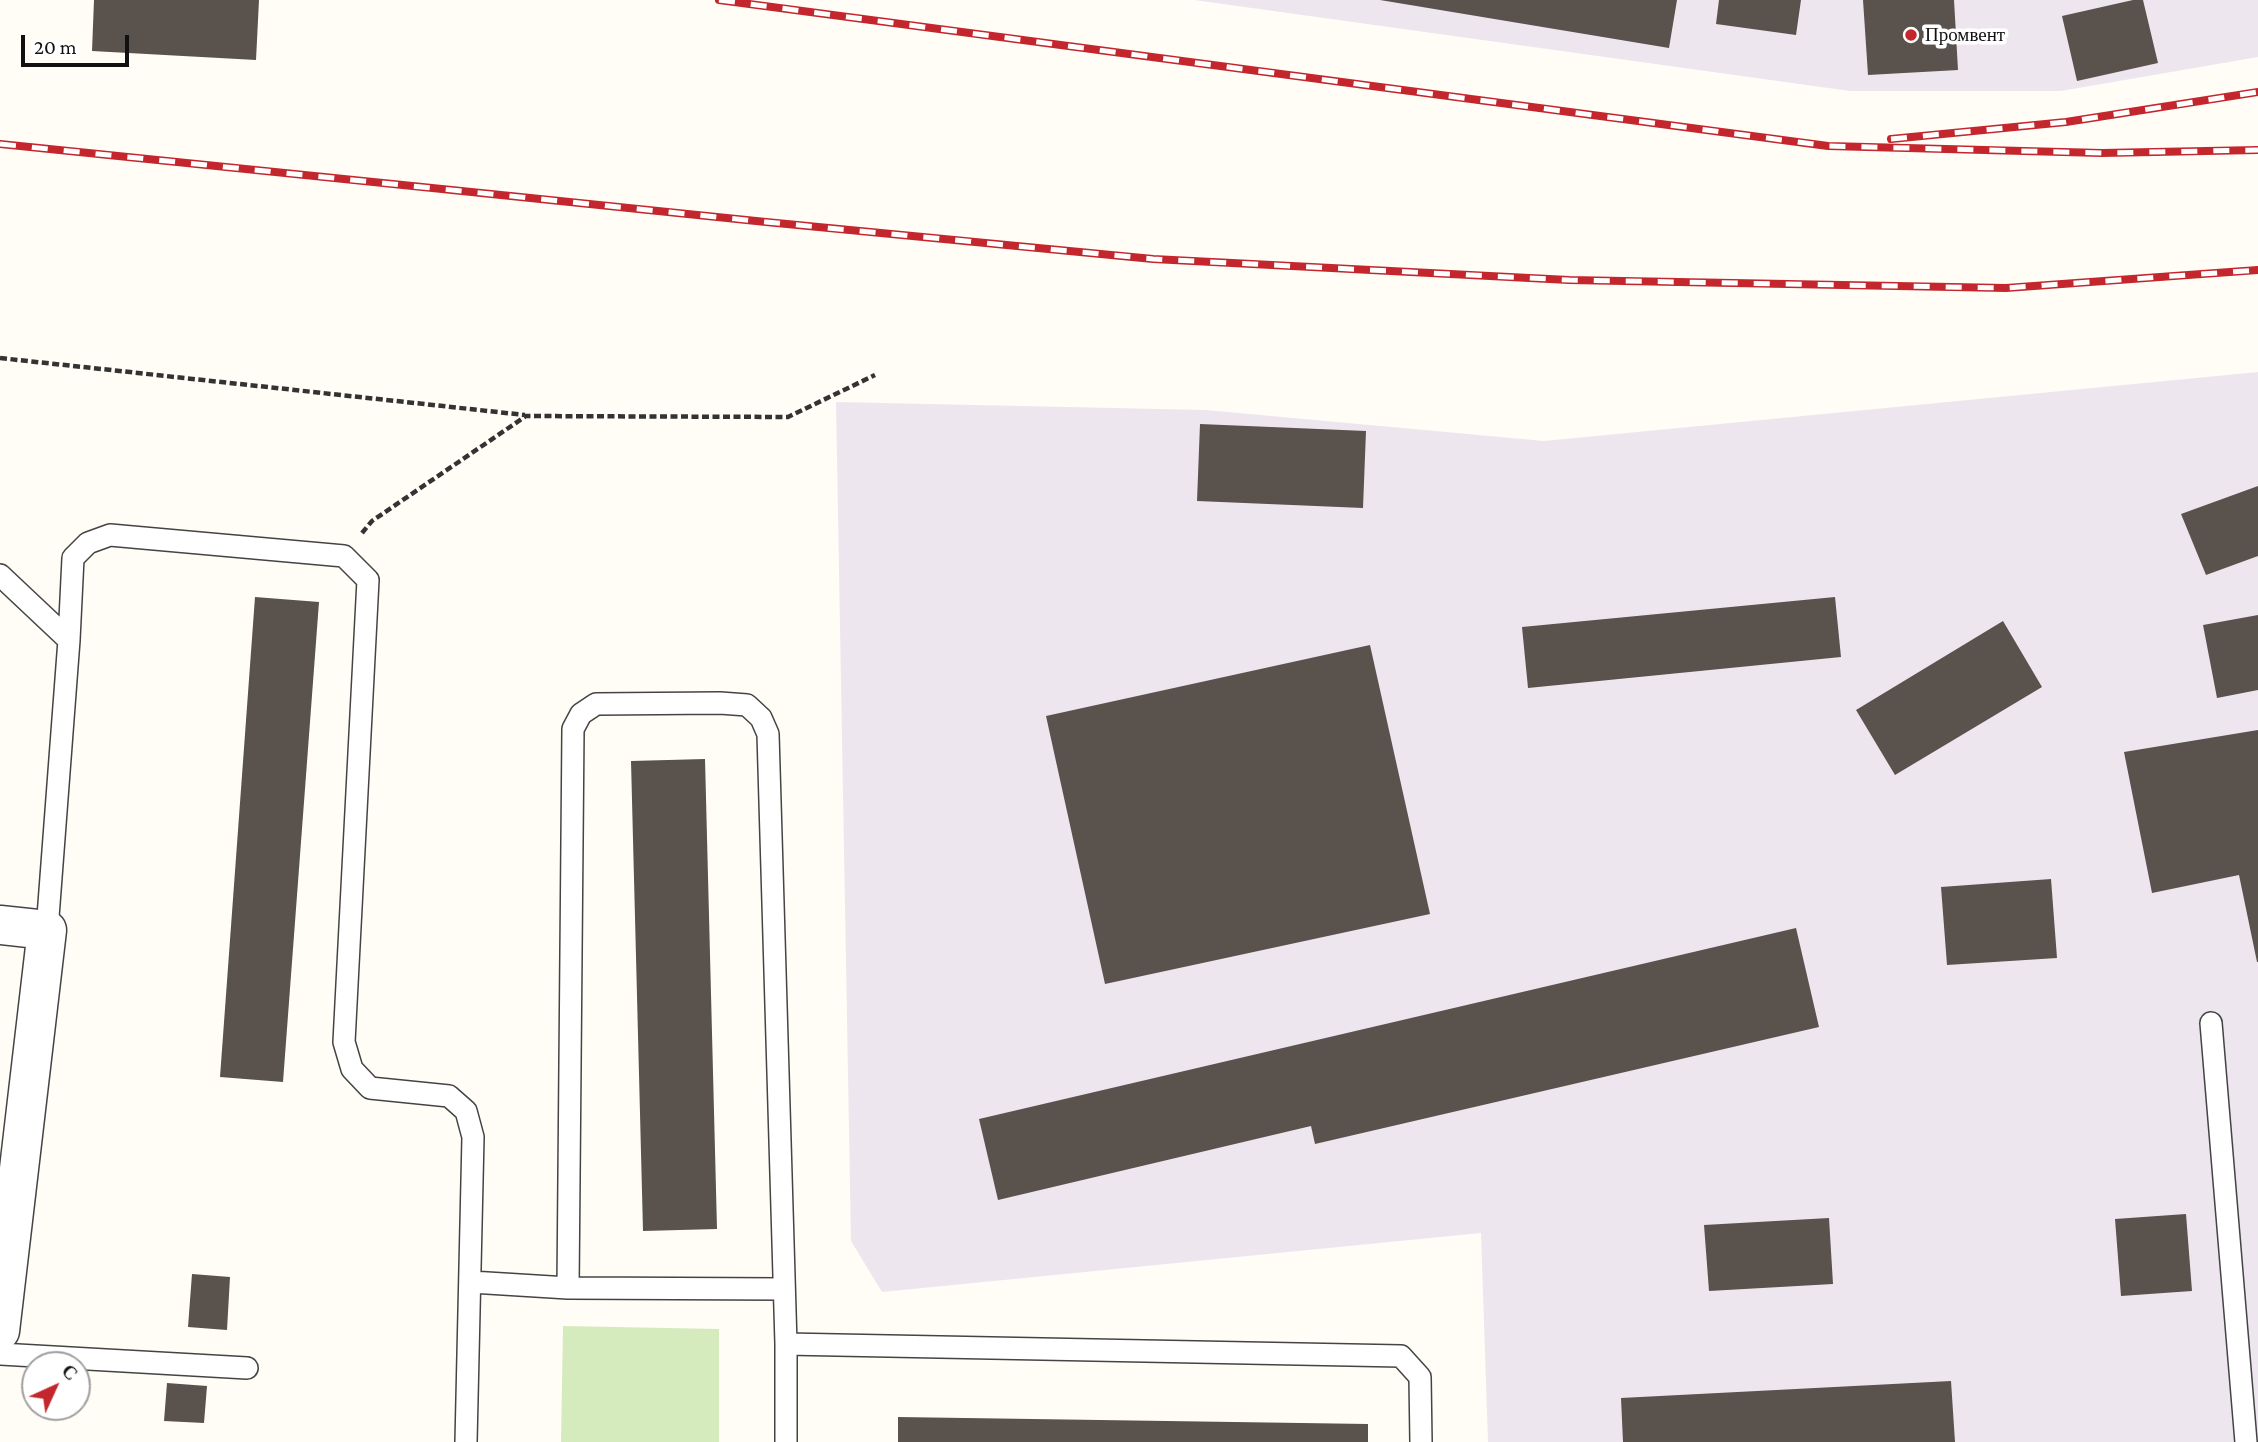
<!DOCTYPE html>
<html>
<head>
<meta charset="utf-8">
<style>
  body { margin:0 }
  #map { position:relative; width:2258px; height:1442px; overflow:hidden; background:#fffdf5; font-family:"Crimson Pro",serif }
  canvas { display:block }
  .north { position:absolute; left:21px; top:1351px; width:70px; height:70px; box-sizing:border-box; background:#fff; border:2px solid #a0a0a0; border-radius:50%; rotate:45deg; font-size:19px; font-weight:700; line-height:28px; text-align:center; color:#111 }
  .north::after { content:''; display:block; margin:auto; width:24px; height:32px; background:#c4262e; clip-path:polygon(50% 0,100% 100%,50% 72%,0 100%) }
  .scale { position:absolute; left:21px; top:35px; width:108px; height:32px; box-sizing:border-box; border:4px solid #111; border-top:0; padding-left:9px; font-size:21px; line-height:24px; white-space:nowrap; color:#111; -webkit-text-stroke:5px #fff; paint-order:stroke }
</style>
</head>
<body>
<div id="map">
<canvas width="2258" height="1442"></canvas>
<div class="north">С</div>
<div class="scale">20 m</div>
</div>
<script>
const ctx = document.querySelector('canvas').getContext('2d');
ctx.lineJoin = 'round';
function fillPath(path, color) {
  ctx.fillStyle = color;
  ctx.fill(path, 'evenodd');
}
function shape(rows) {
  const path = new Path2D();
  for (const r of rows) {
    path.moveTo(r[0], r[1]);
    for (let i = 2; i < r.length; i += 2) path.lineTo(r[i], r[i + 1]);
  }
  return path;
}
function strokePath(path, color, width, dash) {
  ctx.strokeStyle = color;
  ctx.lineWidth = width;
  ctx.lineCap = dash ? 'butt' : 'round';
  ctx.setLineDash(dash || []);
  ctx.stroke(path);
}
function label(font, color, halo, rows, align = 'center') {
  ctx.font = font + ' "Crimson Pro",serif';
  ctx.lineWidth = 7;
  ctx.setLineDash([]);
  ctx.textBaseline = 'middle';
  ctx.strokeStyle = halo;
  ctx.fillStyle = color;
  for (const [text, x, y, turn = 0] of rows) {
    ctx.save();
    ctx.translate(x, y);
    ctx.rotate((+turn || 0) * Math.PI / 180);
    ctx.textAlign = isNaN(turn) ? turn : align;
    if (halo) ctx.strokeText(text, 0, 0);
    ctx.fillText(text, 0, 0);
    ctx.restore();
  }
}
fillPath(shape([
  [1194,0,2258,0,2258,57,2061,91,1850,91],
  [2258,372,2258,1442,1488,1442,1481,1233,882,1292,851,1241,836,402,1206,410,1544,441]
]), '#eee6ef');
fillPath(shape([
  [563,1326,719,1329,719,1442,561,1442]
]), '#d5ebbd');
fillPath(shape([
  [94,0,259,0,256,60,92,51],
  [1380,0,1677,0,1669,48],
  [1719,0,1801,0,1796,35,1716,24],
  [1863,0,1954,0,1958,70,1868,75],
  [2133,0,2143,0,2158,63,2077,81,2062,16],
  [1200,424,1366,431,1363,508,1197,501],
  [2258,486,2258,556,2206,575,2181,514],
  [255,597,319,602,283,1082,220,1077],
  [1835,597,1841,657,1528,688,1522,627],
  [2258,615,2258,690,2217,698,2203,625],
  [2003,621,2042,687,1895,775,1856,710],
  [1370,645,1430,914,1105,984,1046,716],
  [2258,730,2258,962,2257,962,2239,875,2152,893,2124,752],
  [705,759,717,1229,643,1231,631,761],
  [2051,879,2057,958,1947,965,1941,887],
  [1796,928,1819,1027,1315,1144,1311,1126,998,1200,979,1119],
  [2186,1214,2192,1291,2121,1296,2115,1219],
  [1829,1218,1833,1284,1709,1291,1704,1225],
  [192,1274,230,1277,227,1330,188,1327],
  [1951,1381,1955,1442,1623,1442,1621,1398],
  [167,1383,207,1386,204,1423,164,1421],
  [898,1417,1368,1424,1368,1442,898,1442]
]), '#5a524d');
const service = shape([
  [0,575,69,640],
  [47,930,69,640,73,558,88,543,110,535,344,556,368,580,344,1042,352,1069,370,1088,449,1096,466,1111,473,1137,466,1442],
  [2211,1023,2246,1442],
  [471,1282,568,1288,573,729,581,714,596,704,720,703,747,705,761,718,768,734,786,1344,786,1442],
  [568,1288,783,1289],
  [786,1344,1401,1356,1420,1377,1421,1442],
  [0,1354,247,1368]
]);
const minor = shape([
  [0,925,47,930,0,1331]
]);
strokePath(service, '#444', 24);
strokePath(minor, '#444', 41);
strokePath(shape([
  [0,358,525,415],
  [362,533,372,521,526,416,788,417,875,375]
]), '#333', 4.5, [7, 3.5]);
strokePath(service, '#fff', 21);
strokePath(minor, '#fff', 38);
const rail = shape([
  [719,0,1828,146,2102,153,2258,150],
  [1891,139,2066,122,2258,92],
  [0,144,766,222,1153,259,1569,280,2006,288,2258,270]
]);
strokePath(rail, '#c4262e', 8);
strokePath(rail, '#fff', 5, [16]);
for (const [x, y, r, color] of [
  [1911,35,7,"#c4262e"]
]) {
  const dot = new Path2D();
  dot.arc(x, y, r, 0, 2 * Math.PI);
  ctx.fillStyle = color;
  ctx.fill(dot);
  strokePath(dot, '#fff', 2.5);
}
label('19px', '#111', '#fff', [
  ["Промвент",1925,35]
], 'left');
</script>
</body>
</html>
